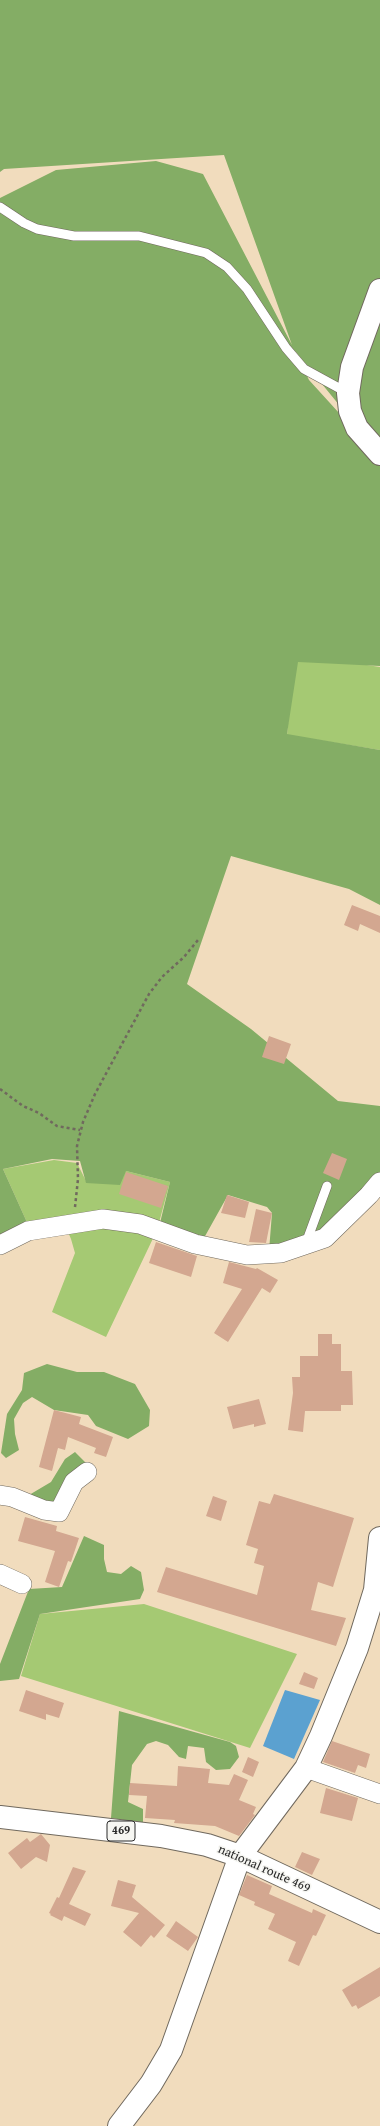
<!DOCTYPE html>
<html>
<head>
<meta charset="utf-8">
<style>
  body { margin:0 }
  canvas { display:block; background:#f1dcbd }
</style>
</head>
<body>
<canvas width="380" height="2126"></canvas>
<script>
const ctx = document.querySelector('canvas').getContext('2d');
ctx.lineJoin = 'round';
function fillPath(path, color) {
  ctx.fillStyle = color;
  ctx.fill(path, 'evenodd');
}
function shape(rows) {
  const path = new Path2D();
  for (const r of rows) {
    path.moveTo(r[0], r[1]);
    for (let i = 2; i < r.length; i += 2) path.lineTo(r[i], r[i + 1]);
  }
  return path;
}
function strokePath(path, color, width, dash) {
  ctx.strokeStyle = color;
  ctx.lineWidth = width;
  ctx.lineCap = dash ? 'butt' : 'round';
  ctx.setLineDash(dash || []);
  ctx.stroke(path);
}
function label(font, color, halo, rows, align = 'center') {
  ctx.font = font + ' "Gentium Book Plus",serif';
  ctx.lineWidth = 3;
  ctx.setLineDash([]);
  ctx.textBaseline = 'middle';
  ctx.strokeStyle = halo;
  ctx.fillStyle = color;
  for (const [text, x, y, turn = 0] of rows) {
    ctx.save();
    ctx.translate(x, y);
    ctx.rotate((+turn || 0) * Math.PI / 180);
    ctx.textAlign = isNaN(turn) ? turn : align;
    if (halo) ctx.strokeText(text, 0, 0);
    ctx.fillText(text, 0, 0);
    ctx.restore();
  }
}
fillPath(shape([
  [294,654,380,667,380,750,287,735],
  [54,1160,77,1163,87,1183,126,1171,170,1182,157,1230,106,1337,52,1312,75,1253,71,1239,65,1225,30,1229,3,1169],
  [144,1604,297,1654,250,1748,21,1676,40,1614]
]), '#a5c973');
fillPath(shape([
  [0,0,380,0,380,455,295,351,309,380,380,458,380,666,298,662,287,734,380,750,380,905,349,889,231,856,187,984,251,1029,338,1101,380,1106,380,1183,325,1238,269,1251,272,1213,267,1207,228,1195,204,1238,160,1223,170,1182,126,1171,120,1185,86,1183,80,1161,52,1159,3,1169,30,1229,0,1244,0,198,56,170,156,161,203,174,292,345,224,155,4,169,0,172],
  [47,1364,77,1372,104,1372,135,1384,150,1410,149,1426,128,1439,96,1426,88,1415,54,1410,32,1397,23,1403,14,1419,15,1434,19,1450,6,1458,1,1453,7,1414,22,1390,24,1373],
  [75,1452,88,1465,56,1507,24,1498,51,1482,65,1459],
  [84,1536,104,1545,104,1559,107,1572,121,1574,131,1566,141,1572,144,1590,140,1599,40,1614,19,1679,0,1681,0,1664,29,1589,62,1587],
  [119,1711,230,1742,236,1746,239,1757,230,1769,216,1770,206,1762,204,1748,188,1746,186,1759,179,1757,168,1745,156,1741,147,1744,132,1765,128,1802,143,1809,143,1823,111,1818]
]), '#84ad65');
fillPath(shape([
  [285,1690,320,1700,294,1759,263,1746]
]), '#5ba1d0');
fillPath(shape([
  [352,905,380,916,380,933,360,924,358,931,344,925],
  [269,1036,291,1044,284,1064,262,1057],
  [332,1153,347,1159,339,1180,323,1173],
  [126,1172,168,1186,161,1208,119,1194],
  [227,1195,249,1202,245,1218,221,1213],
  [256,1209,272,1213,266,1243,249,1242],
  [156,1242,197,1256,191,1277,149,1263],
  [229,1262,256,1269,257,1268,278,1280,270,1293,262,1288,228,1342,214,1333,242,1289,223,1283],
  [318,1334,332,1334,332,1344,341,1344,341,1371,352,1371,353,1405,341,1405,341,1411,305,1411,303,1432,288,1430,293,1393,292,1377,300,1377,300,1356,318,1356],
  [259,1399,266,1424,254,1427,254,1424,233,1429,227,1407],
  [54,1410,81,1417,79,1424,113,1437,106,1457,94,1453,96,1448,68,1437,65,1450,58,1448,52,1471,39,1467],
  [274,1494,354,1518,333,1587,318,1582,311,1610,346,1618,336,1646,157,1592,166,1567,257,1595,264,1566,254,1563,258,1549,246,1545,259,1501,270,1504],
  [213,1496,227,1501,221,1521,206,1516],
  [25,1517,57,1526,56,1531,79,1538,71,1562,68,1561,59,1587,45,1582,55,1551,18,1541],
  [304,1672,318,1678,314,1689,299,1684],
  [26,1690,64,1703,59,1718,46,1714,46,1720,19,1711],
  [332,1741,370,1754,366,1768,358,1765,355,1773,323,1762],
  [248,1757,259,1762,253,1777,242,1772],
  [178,1766,210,1769,208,1783,229,1785,234,1774,248,1780,239,1800,256,1807,253,1814,255,1815,239,1836,215,1826,174,1823,175,1820,145,1818,147,1796,129,1795,130,1783,177,1786],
  [326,1788,358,1798,352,1821,320,1813],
  [41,1834,50,1845,47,1862,36,1857,21,1869,8,1853,27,1838,30,1842],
  [302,1852,320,1859,312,1875,295,1867],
  [73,1867,86,1871,69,1904,91,1914,85,1926,64,1916,62,1921,50,1915,51,1914,49,1913,57,1897,59,1898],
  [247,1875,272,1886,269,1894,312,1913,313,1909,326,1915,316,1936,313,1935,299,1966,288,1961,296,1942,268,1929,275,1914,254,1905,255,1902,239,1895],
  [118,1880,136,1885,132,1897,165,1925,154,1938,151,1935,141,1947,123,1932,139,1913,111,1906],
  [176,1921,198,1937,188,1951,166,1936],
  [380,1967,380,1996,358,2009,356,2005,352,2007,342,1990]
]), '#d3a790');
const lane = shape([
  [0,207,24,223,37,229,74,236,139,236,206,253,227,267,247,289,286,348,304,369,348,393],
  [306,1243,327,1186]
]);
const street = shape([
  [0,1245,28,1231,103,1219,140,1224,195,1244,247,1255,281,1253,325,1238,369,1195,380,1182],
  [0,1495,12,1497,44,1510,59,1512,74,1482,87,1472],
  [0,1574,22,1584],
  [306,1768,380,1794]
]);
const secondary = shape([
  [380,290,352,367,348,393,350,411,357,428,380,454],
  [119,2126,151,2084,171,2050,240,1856,306,1768,321,1736,357,1648,375,1590,380,1538]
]);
const highway = shape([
  [0,1817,161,1836,207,1845,240,1856,380,1922]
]);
strokePath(lane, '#70695e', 10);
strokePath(street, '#70695e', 20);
strokePath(secondary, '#70695e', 24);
strokePath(highway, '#70695e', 24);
strokePath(shape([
  [0,1089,23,1106,39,1113,57,1126,80,1130],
  [75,1207,78,1179,77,1146,83,1122,95,1094,149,994,162,977,184,957,198,940]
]), '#70695e', 2.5, [3, 3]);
strokePath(lane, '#fff', 9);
strokePath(street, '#fff', 19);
strokePath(secondary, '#fff', 22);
strokePath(highway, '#fff', 22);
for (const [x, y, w] of [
  [121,1831,28]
]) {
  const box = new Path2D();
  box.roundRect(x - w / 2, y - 10, w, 20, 3);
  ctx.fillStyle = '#f6f6f2';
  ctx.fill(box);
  strokePath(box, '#2b2b2b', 1);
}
label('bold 12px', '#2b2b2b', null, [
  ["469",121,1831]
]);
label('13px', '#2b2b2b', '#f6f6f2', [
  ["national route 469",264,1869,24]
]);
</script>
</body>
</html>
